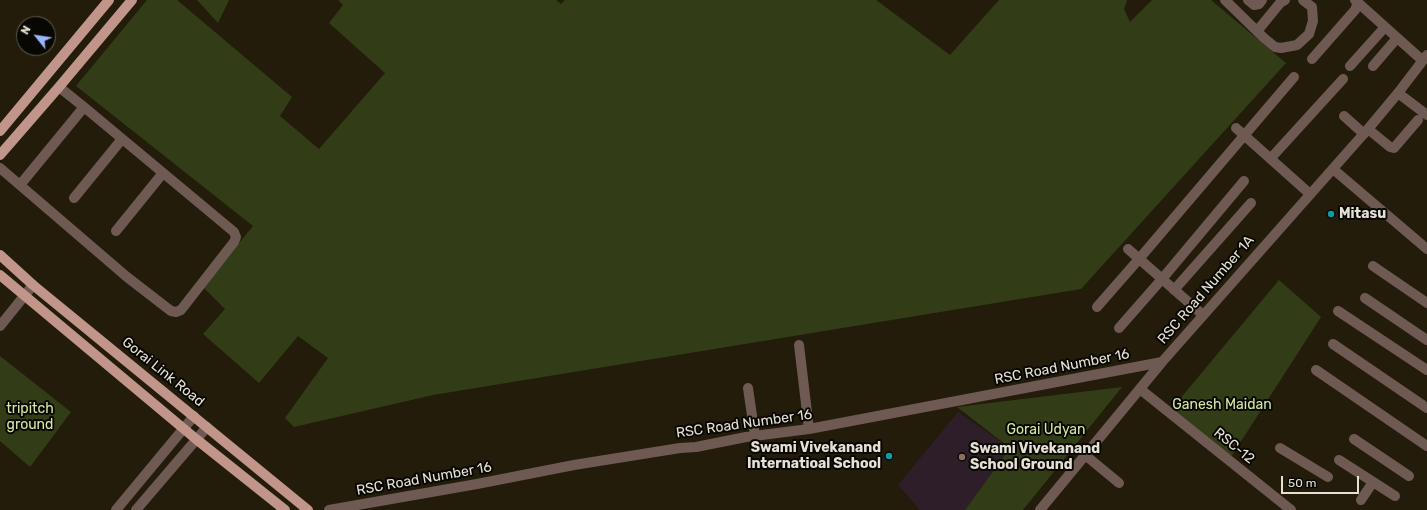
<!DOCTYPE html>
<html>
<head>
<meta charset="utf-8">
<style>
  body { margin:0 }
  #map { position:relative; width:1427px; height:510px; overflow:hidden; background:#231c0b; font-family:Rubik,sans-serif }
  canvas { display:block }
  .north { position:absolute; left:16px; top:16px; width:40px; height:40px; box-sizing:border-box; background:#090702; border:1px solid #615e56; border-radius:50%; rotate:300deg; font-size:11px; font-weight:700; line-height:16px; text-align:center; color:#e5e0d5 }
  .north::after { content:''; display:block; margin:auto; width:14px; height:18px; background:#98b5fd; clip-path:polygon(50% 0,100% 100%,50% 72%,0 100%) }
  .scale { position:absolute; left:1281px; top:476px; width:78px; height:18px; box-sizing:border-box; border:2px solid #e5e0d5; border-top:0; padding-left:5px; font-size:12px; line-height:14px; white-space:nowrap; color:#e5e0d5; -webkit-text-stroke:3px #090702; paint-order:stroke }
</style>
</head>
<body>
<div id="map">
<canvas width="1427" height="510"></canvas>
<div class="north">N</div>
<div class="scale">50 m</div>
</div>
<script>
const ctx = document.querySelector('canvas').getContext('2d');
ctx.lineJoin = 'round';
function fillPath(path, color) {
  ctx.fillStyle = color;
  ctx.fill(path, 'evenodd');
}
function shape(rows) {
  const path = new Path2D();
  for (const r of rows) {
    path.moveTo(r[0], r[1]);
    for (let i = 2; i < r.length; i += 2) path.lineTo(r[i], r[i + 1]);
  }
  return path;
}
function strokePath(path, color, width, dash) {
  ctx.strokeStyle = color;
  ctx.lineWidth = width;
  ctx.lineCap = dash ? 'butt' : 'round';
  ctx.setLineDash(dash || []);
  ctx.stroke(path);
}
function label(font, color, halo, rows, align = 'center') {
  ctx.font = font + ' Rubik,sans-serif';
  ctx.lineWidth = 4;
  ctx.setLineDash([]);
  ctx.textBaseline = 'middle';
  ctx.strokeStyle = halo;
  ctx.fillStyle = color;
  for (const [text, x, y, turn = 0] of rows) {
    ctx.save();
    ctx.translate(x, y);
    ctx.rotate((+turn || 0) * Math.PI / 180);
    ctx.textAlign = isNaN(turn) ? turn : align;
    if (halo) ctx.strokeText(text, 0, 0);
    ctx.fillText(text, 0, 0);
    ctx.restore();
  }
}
fillPath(shape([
  [958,412,1010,448,965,510,920,510,898,485]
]), '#2d1e2a');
fillPath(shape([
  [147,0,177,0,292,97,280,116,319,149,385,73,329,23,343,5,338,0,556,0,561,4,565,0,876,0,950,55,999,0,1127,0,1124,9,1130,22,1152,0,1211,0,1286,63,1081,289,433,395,294,427,285,418,328,358,298,336,259,383,203,334,225,309,203,287,253,226,76,86],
  [197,0,229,0,218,23],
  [1279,280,1321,317,1229,460,1169,412],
  [0,356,71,412,30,467,0,441],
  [1122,387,1023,510,965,510,1010,448,957,407]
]), '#323d17');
strokePath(shape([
  [1225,0,1264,38,1275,47,1281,48,1297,45,1309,34,1313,21,1312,7,1303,0],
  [1248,0,1254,5,1259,4,1262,0],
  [1355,0,1422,60],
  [1258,30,1280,3,1285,0],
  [1312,59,1355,10,1358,3],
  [1350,66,1385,27],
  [1373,66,1397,38],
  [1398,93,1427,115],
  [1344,116,1364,134],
  [1236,128,1310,194],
  [1368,129,1390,147,1394,148,1418,120],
  [1271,158,1343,79],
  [0,168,127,277,171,311,176,312,181,310,234,242,236,237,234,232,84,107,59,87],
  [1333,169,1427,249],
  [20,185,84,107],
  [74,198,122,139],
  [116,231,163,173],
  [1128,249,1203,315],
  [1373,266,1427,303],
  [1174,290,1251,203],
  [1365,298,1427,340],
  [1097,307,1139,259,1294,77],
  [1338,311,1427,370],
  [0,326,33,285],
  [1119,328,1162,279,1244,181],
  [1333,344,1427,408],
  [799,345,809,429],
  [1316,370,1427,446],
  [748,388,755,436],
  [1140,389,1291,510],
  [1354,439,1409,476],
  [1280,448,1328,477],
  [1085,455,1119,483],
  [1339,460,1395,496],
  [1361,500,1373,482],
  [116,510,194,416],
  [136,510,207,427],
  [329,510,477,484,574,465,680,448,696,447,746,437,809,429,1162,362],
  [1040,510,1162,362,1368,129,1398,93,1427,55]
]), '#6e5953', 10);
strokePath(shape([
  [0,131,109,0],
  [0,155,59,87,132,0],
  [0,255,33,285,308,510],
  [0,275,196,439,285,510]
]), '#c1958a', 10);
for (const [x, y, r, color] of [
  [1331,214,4,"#0f9aa8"],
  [889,456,4,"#0f9aa8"],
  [962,457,4,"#8d6e63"]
]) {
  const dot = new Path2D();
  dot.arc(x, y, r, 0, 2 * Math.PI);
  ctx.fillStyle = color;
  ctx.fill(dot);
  strokePath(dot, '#090702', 1.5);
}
label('bold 14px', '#e5e0d5', '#090702', [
  ["Mitasu",1339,214],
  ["Swami Vivekanand",881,448,"right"],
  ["Internatioal School",881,464,"right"],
  ["Swami Vivekanand",970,449],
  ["School Ground",970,465]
], 'left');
label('14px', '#e5e0d5', '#090702', [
  ["RSC Road Number 1A",1206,290,-49],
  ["RSC Road Number 16",1062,367,-11],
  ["Gorai Link Road",163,372,39],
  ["RSC Road Number 16",744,424,-8],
  ["RSC-12",1234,446,39],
  ["RSC Road Number 16",424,479,-10]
]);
label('14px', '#d2e9a2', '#090702', [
  ["Ganesh Maidan",1222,405],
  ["tripitch",30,409],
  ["ground",30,425],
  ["Gorai Udyan",1046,430]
]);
</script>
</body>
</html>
